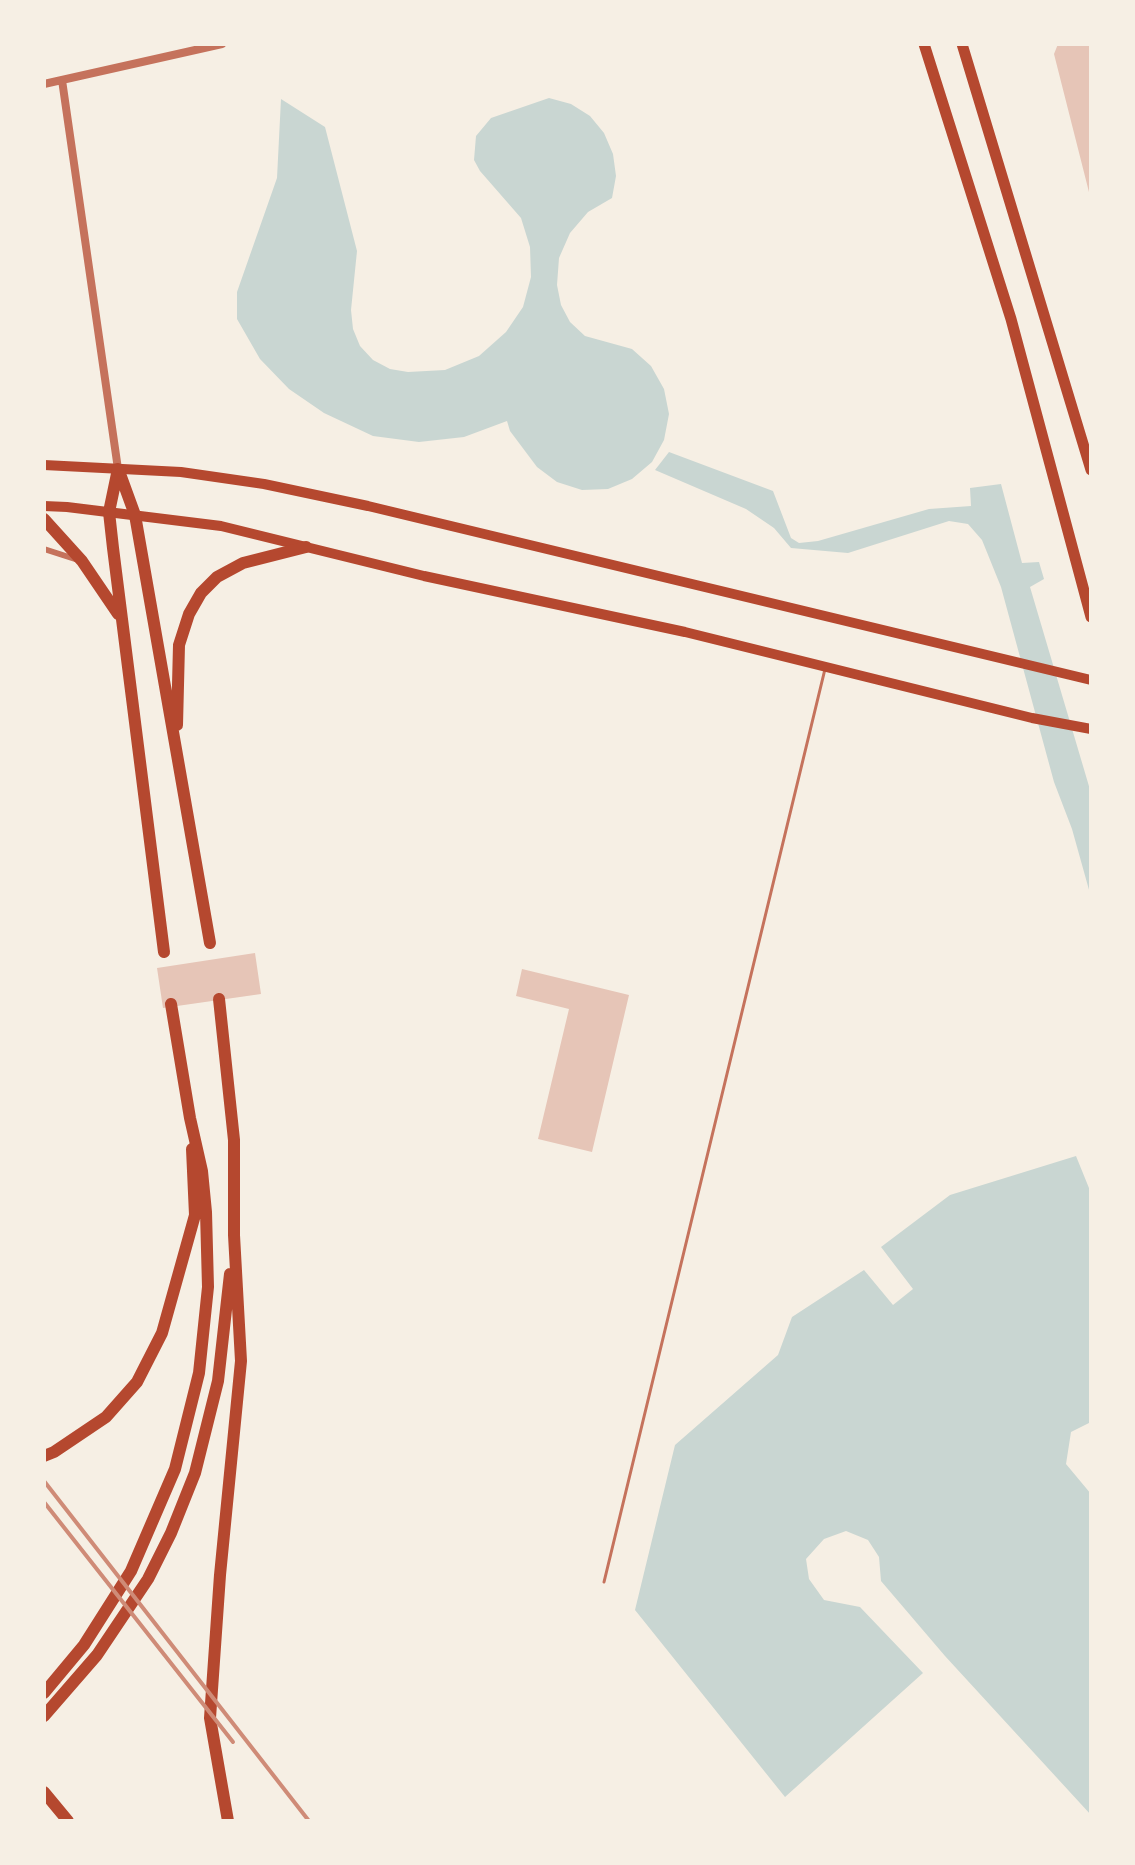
<!DOCTYPE html>
<html>
<head>
<meta charset="utf-8">
<style>
  body { margin:0 }
  #map { position:relative; width:1135px; height:1865px; overflow:hidden; background:#f6efe4; font-family:"Public Sans",sans-serif }
  canvas { display:block }
  .frame { position:absolute; inset:0; border:46px solid #f6efe4; pointer-events:none }
</style>
</head>
<body>
<div id="map">
<canvas width="1135" height="1865"></canvas>
<div class="frame"></div>
</div>
<script>
const ctx = document.querySelector('canvas').getContext('2d');
ctx.lineJoin = 'round';
function fillPath(path, color) {
  ctx.fillStyle = color;
  ctx.fill(path, 'evenodd');
}
function shape(rows) {
  const path = new Path2D();
  for (const r of rows) {
    path.moveTo(r[0], r[1]);
    for (let i = 2; i < r.length; i += 2) path.lineTo(r[i], r[i + 1]);
  }
  return path;
}
function strokePath(path, color, width, dash) {
  ctx.strokeStyle = color;
  ctx.lineWidth = width;
  ctx.lineCap = dash ? 'butt' : 'round';
  ctx.setLineDash(dash || []);
  ctx.stroke(path);
}
fillPath(shape([
  [549,98,571,104,590,116,604,133,613,154,616,176,612,198,588,212,570,233,559,258,557,285,561,305,570,322,585,336,632,349,651,366,664,389,669,414,664,440,652,462,632,479,608,489,582,490,557,482,537,467,510,431,507,421,464,437,419,442,373,436,324,413,289,389,260,359,237,319,237,292,277,178,281,99,325,127,357,251,351,310,353,329,360,346,373,360,390,369,408,372,445,370,479,356,506,332,523,307,531,277,530,247,521,218,480,171,474,160,476,136,491,118],
  [669,452,773,491,791,538,799,543,818,541,929,509,971,506,970,488,1001,484,1022,563,1039,562,1044,579,1030,587,1091,793,1091,897,1072,829,1054,782,1001,587,982,540,968,524,949,521,848,553,791,548,774,528,746,509,655,470],
  [1076,1156,1091,1193,1091,1422,1071,1432,1066,1464,1091,1494,1091,1815,945,1656,881,1581,879,1557,868,1540,846,1531,824,1539,806,1559,809,1579,824,1600,860,1607,923,1673,785,1797,635,1610,675,1445,778,1355,792,1317,864,1270,893,1305,913,1289,881,1247,950,1195]
]), '#c9d6d2');
fillPath(shape([
  [1058,44,1091,44,1091,200,1054,54],
  [255,953,261,994,163,1008,157,968],
  [522,969,629,995,592,1152,538,1139,569,1009,516,996]
]), '#e6c5b7');
strokePath(shape([
  [604,1582,825,669]
]), '#c5725c', 3);
strokePath(shape([
  [44,549,75,559]
]), '#c5725c', 6);
strokePath(shape([
  [62,80,118,469],
  [44,84,222,44]
]), '#c5725c', 8);
strokePath(shape([
  [44,465,181,472,264,484,368,506,1091,680],
  [44,506,67,507,221,526,424,576,685,632,1032,718,1091,729]
]), '#b5482f', 10);
strokePath(shape([
  [924,44,1011,319,1091,617],
  [962,44,1091,470]
]), '#b5482f', 11);
strokePath(shape([
  [118,469,109,512,113,548,164,952],
  [119,471,135,515,210,943],
  [44,519,82,561,118,614],
  [177,725,179,645,189,614,201,593,217,577,243,563,306,547],
  [219,999,234,1140,234,1235,241,1361,220,1575,210,1718,228,1821],
  [44,1456,54,1452,106,1417,137,1382,162,1333,195,1215,192,1149],
  [44,1693,84,1645,131,1571,175,1469,199,1373,208,1287,206,1212,202,1171,190,1118,171,1004],
  [44,1716,97,1655,148,1579,171,1533,195,1473,218,1381,230,1274],
  [44,1792,68,1821]
]), '#b5482f', 12);
strokePath(shape([
  [44,1481,309,1821],
  [44,1502,233,1742]
]), '#cf8b77', 4);
</script>
</body>
</html>
